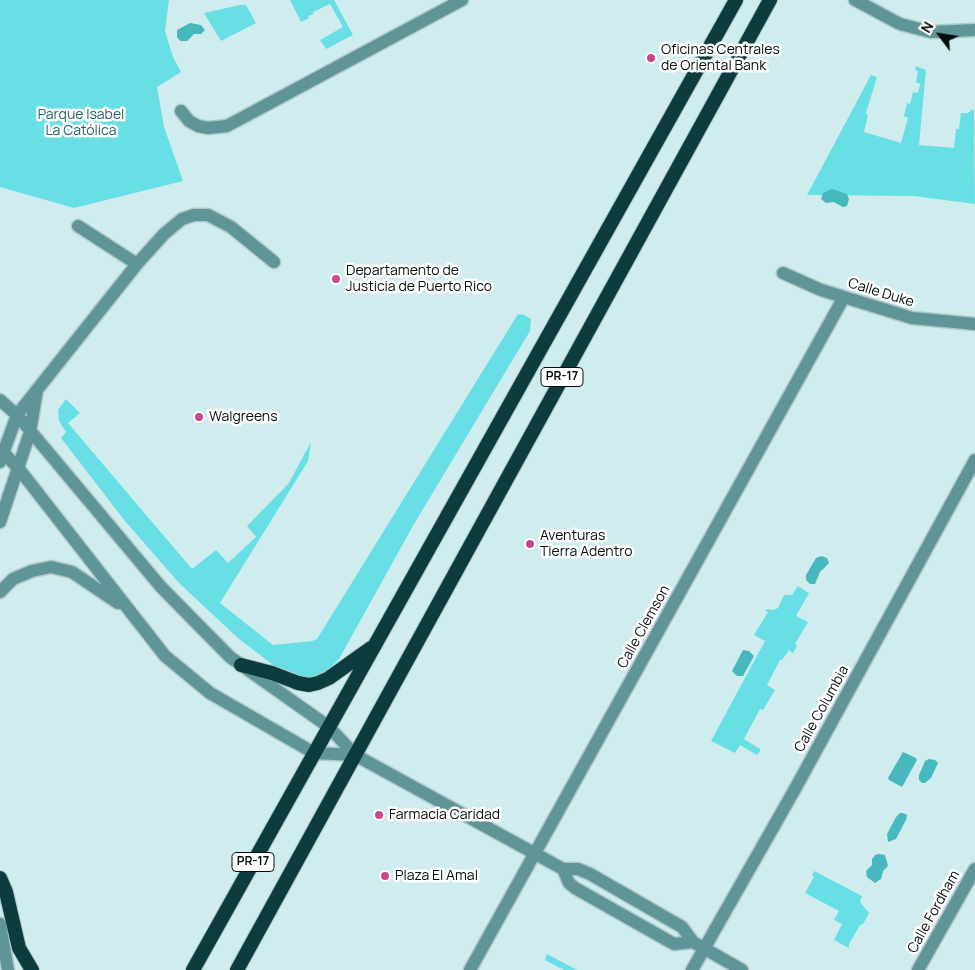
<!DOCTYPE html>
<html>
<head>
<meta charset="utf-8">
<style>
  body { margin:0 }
  #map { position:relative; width:975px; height:970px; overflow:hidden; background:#cfedee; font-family:Manrope,sans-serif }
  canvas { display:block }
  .north { position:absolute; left:915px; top:10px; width:50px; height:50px; -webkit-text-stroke:4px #fff; paint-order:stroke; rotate:301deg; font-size:14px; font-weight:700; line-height:20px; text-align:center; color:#050e0f }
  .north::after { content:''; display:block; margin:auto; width:18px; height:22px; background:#050e0f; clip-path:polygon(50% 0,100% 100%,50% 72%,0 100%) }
</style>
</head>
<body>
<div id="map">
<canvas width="975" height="970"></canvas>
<div class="north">N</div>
</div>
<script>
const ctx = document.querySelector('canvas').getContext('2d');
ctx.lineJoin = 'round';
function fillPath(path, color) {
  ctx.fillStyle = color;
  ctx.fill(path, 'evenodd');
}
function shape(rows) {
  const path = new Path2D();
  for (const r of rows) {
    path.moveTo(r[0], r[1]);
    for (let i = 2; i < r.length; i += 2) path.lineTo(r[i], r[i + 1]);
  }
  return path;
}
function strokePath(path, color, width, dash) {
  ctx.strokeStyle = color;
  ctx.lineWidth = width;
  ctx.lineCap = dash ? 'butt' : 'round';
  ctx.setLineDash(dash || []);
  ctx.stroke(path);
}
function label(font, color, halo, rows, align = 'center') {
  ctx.font = font + ' Manrope,sans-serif';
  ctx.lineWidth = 5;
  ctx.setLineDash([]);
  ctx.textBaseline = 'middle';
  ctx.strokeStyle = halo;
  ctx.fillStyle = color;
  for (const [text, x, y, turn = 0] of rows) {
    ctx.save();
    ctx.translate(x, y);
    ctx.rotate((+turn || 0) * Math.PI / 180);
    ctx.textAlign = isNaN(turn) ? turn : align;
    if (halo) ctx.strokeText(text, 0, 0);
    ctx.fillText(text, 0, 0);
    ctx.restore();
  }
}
fillPath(shape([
  [0,0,169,0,165,31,173,57,181,72,157,87,164,127,183,181,74,208,0,187],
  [290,0,334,0,353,35,326,49,320,40,343,27,330,4,313,12,314,14,308,16,309,18,301,22],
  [240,5,246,5,256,23,221,41,204,13],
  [916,66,926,70,919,145,954,148,956,129,959,129,961,113,968,113,971,110,974,109,975,204,914,196,807,195,871,75,877,77,866,113,868,115,864,132,901,143,908,118,904,116,907,103,910,104,913,92,918,93,920,84,916,82,918,71,915,70],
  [518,314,524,315,531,319,530,331,414,524,339,659,326,672,316,677,302,678,285,674,239,639,179,583,125,521,61,438,66,432,59,421,58,410,66,399,80,413,68,423,192,569,216,550,228,563,256,537,247,526,289,483,311,442,308,461,220,603,273,645,312,641,317,639],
  [798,586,809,593,796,616,808,622,795,644,797,646,793,653,789,650,782,660,780,660,767,685,775,690,763,710,760,709,744,739,760,749,760,751,757,755,740,745,735,753,711,741,765,641,754,635,768,612,765,611,767,609,773,610,778,608,784,595,792,595],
  [814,871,862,896,860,902,869,913,863,924,860,925,849,944,849,948,834,940,842,924,834,920,839,911,805,893,814,877,812,875],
  [547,954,577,970,564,970,545,960]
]), '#68dfe4');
fillPath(shape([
  [190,23,201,25,205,30,201,34,194,34,187,41,180,41,177,37,177,30],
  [832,189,847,194,849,199,847,206,843,207,834,202,826,203,821,199,823,193],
  [821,556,827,558,829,563,820,572,815,584,810,584,806,580,806,575,816,558],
  [743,650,749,651,754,656,743,676,737,676,732,671],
  [903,752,916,758,917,760,902,787,889,780,888,778],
  [929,759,935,760,938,763,931,778,925,783,922,783,919,780,919,775,925,761],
  [900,813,903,813,907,815,906,820,896,839,888,842,887,834,896,817],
  [879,854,885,855,888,866,883,871,881,879,875,883,867,877,866,871,872,865,872,859,875,855]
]), '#47b8bd');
const minor = shape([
  [855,0,900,24,931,32,975,30],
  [181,111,189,121,198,126,208,128,227,126,462,0],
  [78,226,137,264],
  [783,273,821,290,912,318,975,324],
  [17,415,137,264,164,234,182,219,194,215,208,215,231,227,274,262],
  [30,432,37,390],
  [355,755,563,869,578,869,590,874,682,927,693,942,742,970],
  [563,869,569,883,575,888,674,944,693,942],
  [470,970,844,297],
  [692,970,795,789,975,460],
  [918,970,975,869]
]);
const tertiary = shape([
  [0,400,17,415,161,587,230,657,329,727,355,755],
  [0,449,19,469,165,656,210,693,314,753,355,755],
  [0,462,17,415],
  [0,522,30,432],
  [0,592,13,579,32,571,51,567,72,572,118,603],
  [0,924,8,970]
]);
const trunk = shape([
  [241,665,272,673,298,683,309,685,318,683,329,678,371,648],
  [0,878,6,892,19,948,32,970],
  [193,970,736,0],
  [237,970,770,0]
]);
strokePath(minor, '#afc9ca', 15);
strokePath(tertiary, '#afc9ca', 15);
strokePath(trunk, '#afc9ca', 16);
strokePath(minor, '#609597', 12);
strokePath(tertiary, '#609597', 12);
strokePath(trunk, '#0c3c3e', 14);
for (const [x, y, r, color] of [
  [651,58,5,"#c8478f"],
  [336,279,5,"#c8478f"],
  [199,417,5,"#c8478f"],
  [530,544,5,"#c8478f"],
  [379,815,5,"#c8478f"],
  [385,876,5,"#c8478f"]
]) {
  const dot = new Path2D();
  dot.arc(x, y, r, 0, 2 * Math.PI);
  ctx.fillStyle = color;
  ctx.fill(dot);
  strokePath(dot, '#fff', 2);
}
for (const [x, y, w] of [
  [562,377,42],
  [253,862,42]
]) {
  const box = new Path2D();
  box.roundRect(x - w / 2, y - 9.5, w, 19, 4);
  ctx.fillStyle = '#fff';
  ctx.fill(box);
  strokePath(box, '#050e0f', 1);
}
label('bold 12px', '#050e0f', null, [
  ["PR-17",562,377],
  ["PR-17",253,862]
]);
label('14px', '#050e0f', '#fff', [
  ["Oficinas Centrales",661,50],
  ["de Oriental Bank",661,66],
  ["Departamento de",346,271],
  ["Justicia de Puerto Rico",346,287],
  ["Walgreens",209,417],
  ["Aventuras",540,536],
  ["Tierra Adentro",540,552],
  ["Farmacia Caridad",389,815],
  ["Plaza El Amal",395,876]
], 'left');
label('14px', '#256265', '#fff', [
  ["Parque Isabel",81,115],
  ["La Católica",81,131]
]);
label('14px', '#050e0f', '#fff', [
  ["Calle Duke",881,293,17],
  ["Calle Clemson",644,627,-61],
  ["Calle Columbia",822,709,-61],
  ["Calle Fordham",934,912,-61]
]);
</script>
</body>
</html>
